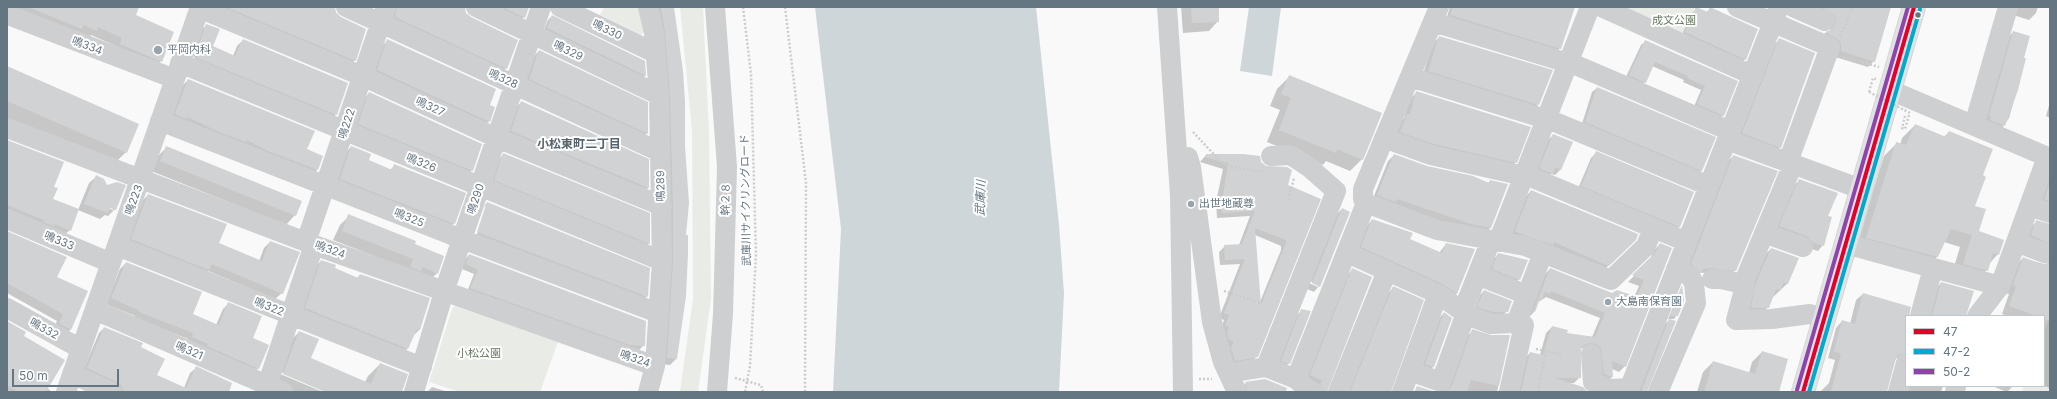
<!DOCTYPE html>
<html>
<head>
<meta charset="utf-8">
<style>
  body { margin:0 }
  #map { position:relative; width:2057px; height:399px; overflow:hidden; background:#f9f9f9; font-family:Inter,sans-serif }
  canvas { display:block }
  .frame { position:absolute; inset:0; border:8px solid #657683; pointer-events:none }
  .legend { position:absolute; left:1905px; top:315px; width:140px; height:72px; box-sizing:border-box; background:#fff; border:1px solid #c1c8cd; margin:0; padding:5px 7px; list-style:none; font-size:12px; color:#657683 }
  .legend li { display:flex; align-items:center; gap:8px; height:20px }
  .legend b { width:20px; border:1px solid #c1c8cd }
  .scale { position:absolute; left:12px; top:369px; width:107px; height:18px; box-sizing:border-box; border:2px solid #657683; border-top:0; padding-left:5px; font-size:12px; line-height:14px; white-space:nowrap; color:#657683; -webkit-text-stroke:3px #fff; paint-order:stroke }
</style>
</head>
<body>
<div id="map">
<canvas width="2057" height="399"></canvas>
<div class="frame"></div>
<ul class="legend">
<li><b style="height:5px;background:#e4002b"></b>47</li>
<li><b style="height:5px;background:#00a9ce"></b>47-2</li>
<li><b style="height:5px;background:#8e44ad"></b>50-2</li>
</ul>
<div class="scale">50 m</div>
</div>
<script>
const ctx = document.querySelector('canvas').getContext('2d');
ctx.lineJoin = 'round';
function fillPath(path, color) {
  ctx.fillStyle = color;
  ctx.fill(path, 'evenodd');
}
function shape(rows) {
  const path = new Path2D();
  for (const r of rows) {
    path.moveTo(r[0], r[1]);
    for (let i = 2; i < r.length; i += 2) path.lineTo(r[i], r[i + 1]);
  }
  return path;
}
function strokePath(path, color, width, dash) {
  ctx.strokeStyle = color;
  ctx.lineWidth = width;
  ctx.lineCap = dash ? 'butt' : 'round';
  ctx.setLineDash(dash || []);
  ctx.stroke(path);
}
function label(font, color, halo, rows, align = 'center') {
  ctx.font = font + ' Inter,"Noto Sans JP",sans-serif';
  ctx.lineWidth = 4;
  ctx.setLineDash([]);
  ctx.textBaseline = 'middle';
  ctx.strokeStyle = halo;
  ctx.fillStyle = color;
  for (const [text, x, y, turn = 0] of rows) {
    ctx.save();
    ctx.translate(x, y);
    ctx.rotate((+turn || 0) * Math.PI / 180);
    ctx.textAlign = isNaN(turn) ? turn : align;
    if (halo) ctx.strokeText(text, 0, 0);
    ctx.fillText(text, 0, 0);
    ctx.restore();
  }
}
fillPath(shape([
  [604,7,642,7,646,30,641,35,600,15],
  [680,7,703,7,709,132,711,298,698,392,680,392,693,298,692,131],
  [1613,7,1695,7,1681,38],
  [455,306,558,342,540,392,460,392,429,382,452,309],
  [2050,316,2050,392,2022,392,2024,386,2044,386,2044,332]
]), '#e8ebe6');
fillPath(shape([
  [815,7,1036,7,1059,225,1064,293,1059,392,833,392,841,229],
  [1249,7,1281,7,1272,76,1240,71]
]), '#ced6d9');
fillPath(shape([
  [10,7,138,7,134,15,161,61,153,69,116,46,91,35,88,38],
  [209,7,326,7,334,10,341,18,355,60,349,66],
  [383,7,464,7,465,14,506,68,497,77,387,25],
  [474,7,528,7,524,17,516,26],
  [654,7,675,7,673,9,676,359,670,365,661,364],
  [1181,7,1218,7,1218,21,1209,31,1183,33],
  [1450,7,1567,7,1560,48,1556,53,1446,20],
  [1800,7,1890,7,1874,61,1868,67,1835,57,1820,39,1825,33,1830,32,1831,26],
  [2010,7,2038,7,2036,13,2029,20,2013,15],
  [1697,8,1707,12,1710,8,1745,59,1740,64,1681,37,1692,13],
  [552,16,644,61,645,76,641,79,543,32,548,20],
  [207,25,211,47,233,56,237,46,243,40,336,115,330,120,192,63,195,57,192,56,201,30],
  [2013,32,2023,58,2017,90,2009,118,1999,132,1983,122,2008,38],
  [1440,37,1538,105,1532,111,1422,77,1433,43],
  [1780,39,1780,147,1776,152,1738,138,1775,44],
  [388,40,489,121,484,126,373,75,383,45],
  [1646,41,1736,82,1723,115,1719,120,1693,109,1701,90,1683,82,1684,80,1652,66,1645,82,1641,86,1625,79,1641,45],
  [539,51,647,133,641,139,523,85,533,57],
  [7,67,126,152,109,169,7,124],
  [1289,77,1362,159,1350,171,1326,161,1323,165,1267,142,1280,110,1270,106,1277,89],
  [188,80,306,150,317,170,312,176,170,120,182,86],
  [1597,88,1702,170,1697,175,1581,127,1592,92],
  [1417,92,1516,162,1508,169,1393,139,1400,122,1404,118,1409,100],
  [369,93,472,170,468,175,354,129,365,98],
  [522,102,648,160,648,188,644,192,507,136,517,106],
  [2050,102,2050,118,2046,116],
  [1915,125,1944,137,1949,132,1982,176,1973,206,1978,232,1998,254,1989,264,1987,270,1974,283,1951,277,1960,247,1944,242,1937,257,1924,269,1854,250,1884,156,1896,144,1900,145,1902,138],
  [1553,135,1561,169,1555,175,1551,174,1546,179,1534,174,1547,141],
  [7,141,53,187,52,199,78,210,89,183,96,177,106,186,115,209,108,216,105,215,100,219,78,210,70,230,63,236,7,213],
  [105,207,113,208,113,210],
  [167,147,295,215,286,225,151,171,157,157],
  [351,147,367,160,390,170,395,165,454,223,449,229,335,184,346,152],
  [1596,153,1680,226,1674,232,1577,191,1591,158],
  [504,154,649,243,645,248,490,184,499,159],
  [1206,155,1260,162,1287,185,1319,199,1257,356,1251,362,1230,366,1226,354,1229,347,1223,345,1220,331,1224,320,1219,318,1240,264,1220,265,1219,252,1225,246,1239,245,1250,216,1217,218,1216,202,1223,169,1200,162],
  [1255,235,1281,246,1281,250,1260,302],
  [1394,155,1427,167,1488,183,1490,181,1490,228,1484,234,1372,201,1388,161],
  [1734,156,1735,270,1731,275,1716,272,1700,273,1687,268,1729,160],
  [2050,177,2050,213,2037,207],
  [1800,180,1827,217,1823,245,1818,251,1808,248,1775,232,1794,185],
  [1531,191,1635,239,1604,270,1511,235,1526,196],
  [148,195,218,244,259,261,264,248,270,242,282,293,275,299,208,271,202,276,126,246,141,202],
  [487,203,647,297,643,300,476,237,486,206,484,206,473,236,483,207],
  [1342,209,1319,286,1314,292,1307,289,1309,283,1318,287,1318,285,1310,281,1336,215],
  [349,216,414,244,437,273,428,282,405,268,333,240,340,225],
  [1372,220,1409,240,1439,253,1446,244,1457,293,1451,299,1356,252,1367,226],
  [2036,222,2050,225,2050,388,2044,386,2044,316,2008,316,2002,314,2009,294,2005,293,2015,266,2023,258,2047,265,2048,259,2023,243,2028,230],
  [7,233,55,278,86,291,70,330,64,336,53,330,57,321,7,293],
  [1660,244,1625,366,1619,372,1612,369,1612,377,1606,383,1599,380,1590,349,1583,348,1580,349,1580,377,1574,383,1569,383,1586,392,1517,392,1524,359,1530,353,1540,355,1546,333,1552,327,1566,334,1592,337,1600,318,1546,297,1537,303,1534,312,1528,318,1544,275,1550,269,1613,295,1634,297,1639,286,1628,282,1649,261,1654,250],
  [1771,249,1788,283,1772,298,1768,307,1760,315,1744,315,1749,291,1763,256],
  [1498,254,1519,279,1513,286,1486,275,1492,261],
  [469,255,644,345,639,350,626,349,467,292,474,274,462,269,465,259],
  [321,261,334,269,356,279,360,275,429,299,419,330,412,337,407,349,400,356,299,315,314,268],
  [126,263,192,315,216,325,223,309,228,304,252,338,258,368,253,374,187,343,188,339,134,318,135,316,106,304,120,269],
  [1353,269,1326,392,1316,392,1305,381,1347,275],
  [1941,283,1965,316,1928,316,1935,290],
  [1393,288,1390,392,1348,392,1388,293],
  [1681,288,1677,315,1674,319,1668,319],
  [1484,291,1507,311,1503,315,1488,316,1474,311,1480,295],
  [1863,294,1908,316,1906,316,1906,361,1896,358,1886,392,1820,392,1829,383,1835,360,1828,358,1836,328,1842,321,1850,324,1856,300],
  [1302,310,1289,363,1284,368,1277,365,1297,315],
  [1444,313,1451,318,1433,367,1429,371,1421,368,1440,317],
  [1669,320,1646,392,1638,392,1663,326],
  [7,322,22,336,47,388,52,392,7,392],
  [104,328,140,348,156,376,184,388,190,373,196,368,228,392,116,392,82,373,99,333],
  [1473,331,1491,336,1509,336,1497,392,1445,392,1467,336],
  [299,332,310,359,365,382,368,376,380,364,400,392,328,392,279,371,278,373,323,392,284,392,271,387,287,344],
  [1762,352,1778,392,1697,392,1703,372,1713,362,1749,373,1752,362],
  [1246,383,1285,391,1288,392,1241,392,1240,389],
  [1907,386,1943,386,1941,392,1905,392],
  [1992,386,2013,386,2007,392],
  [432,387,448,392,427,392]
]), '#0003');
fillPath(shape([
  [28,7,139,7,136,15,174,32,162,62,120,44,122,38,98,27,97,31,84,25,82,29],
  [226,7,335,7,336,13,341,17,366,29,356,61],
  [397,7,465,7,466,13,471,17,518,40,507,69,395,17],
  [503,7,529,7,525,18],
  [661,7,674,7,683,71,685,102,685,146,689,203,686,235,688,235,688,254,686,296,677,359,667,358,673,262,673,205,670,94,665,32],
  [1191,7,1219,7,1219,22,1192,23],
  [1453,7,1575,7,1561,49,1450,15],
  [1696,7,1708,12,1710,7,1758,29,1746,60,1685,32],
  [1822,7,1891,7,1875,62,1841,51,1841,45,1839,40,1825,32,1831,30,1835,26,1836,20,1834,15],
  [552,15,645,61,646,76,547,28],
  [206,24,220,29,213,46,235,56,243,39,348,83,337,115,197,58,200,51,197,50],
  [2013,31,2030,36,2024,58,2026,58,2018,90,2005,126,1990,120,1991,117,1989,116],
  [1439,36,1553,70,1539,105,1428,71],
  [1779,38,1815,53,1781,148,1742,133],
  [387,39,496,89,490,105,495,107,490,122,377,70],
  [1645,40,1738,81,1724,116,1697,104,1705,86,1687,78,1688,76,1655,62,1646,83,1629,75],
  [539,50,648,102,648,134,529,79],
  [7,66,139,124,127,153,7,101],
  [1289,75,1382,113,1363,160,1337,149,1336,153,1279,130,1291,98,1281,94],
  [188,79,315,131,307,149,323,156,318,170,268,151,247,140,246,142,219,132,188,117,187,119,175,114],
  [1597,87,1716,137,1702,171,1585,122],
  [1416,91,1531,127,1517,163,1434,144,1400,132,1407,114,1410,114],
  [369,92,482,144,473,171,358,124],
  [521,101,649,159,649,188,511,131],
  [1915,124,1946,137,1949,131,1993,149,1983,175,1986,177,1975,206,1986,209,1979,231,2004,240,1999,255,1993,253,1988,271,1963,264,1972,235,1951,229,1938,257,1866,238,1896,142,1906,145],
  [1553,134,1573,142,1561,170,1555,167,1553,174,1539,168],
  [7,140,64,162,54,187,58,188,53,199,79,209,71,231,55,224,54,226,43,222,44,220,7,205],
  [166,146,302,201,296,216,160,161],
  [351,146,371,154,369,160,392,170,394,164,466,193,455,224,340,179],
  [1596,151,1694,192,1680,227,1581,186],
  [503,153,650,213,650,244,494,180],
  [1206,154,1243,154,1260,156,1261,162,1266,166,1287,167,1292,170,1288,185,1321,199,1258,357,1235,361,1231,348,1234,342,1229,339,1227,333,1229,327,1225,326,1229,315,1224,313,1245,259,1225,260,1224,245,1242,244,1255,211,1222,213,1221,196,1223,196,1228,163,1205,157],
  [1255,228,1286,240,1286,243,1261,305],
  [1394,154,1427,166,1473,176,1489,183,1490,180,1508,184,1491,228,1471,224,1397,199,1396,202,1377,195],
  [1733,155,1778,171,1736,271,1712,268,1703,269,1701,273,1691,264],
  [96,175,104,179,107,185,117,182,126,185,116,210,110,208,108,213,84,204],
  [1799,179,1838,193,1828,216,1832,217,1824,246,1814,243,1807,236,1779,226],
  [2050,182,2050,201,2044,199],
  [1531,190,1638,234,1636,240,1609,266,1554,242,1553,245,1519,233,1515,231],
  [148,194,227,224,219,243,262,261,270,241,300,252,283,294,212,264,209,270,131,239],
  [487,202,650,268,648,297,477,232],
  [1342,208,1350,212,1320,287,1312,283],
  [348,214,416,241,415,244,444,256,438,274,423,267,421,271,410,267,413,259,342,231],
  [1372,219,1413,233,1410,239,1442,253,1446,243,1475,249,1457,294,1443,284,1361,247],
  [2036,220,2050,224,2050,244,2031,235],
  [7,231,67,257,57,277,88,291,71,330,59,323,63,314,7,283],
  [1660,243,1672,248,1626,367,1612,361,1613,377,1604,374,1601,348,1596,344,1590,343,1584,345,1581,349,1581,378,1555,378,1583,387,1588,392,1521,392,1530,352,1543,355,1552,326,1568,330,1567,333,1595,337,1605,313,1551,291,1550,294,1545,292,1542,300,1540,299,1535,312,1533,312,1550,268,1612,293,1617,290,1637,297,1644,280,1632,275,1654,254],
  [1771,248,1799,258,1788,284,1784,282,1780,290,1776,289,1769,308,1751,308,1756,283],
  [1498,253,1528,260,1520,280,1492,269],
  [469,254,646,321,645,346,630,345,470,288,478,270,466,264],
  [2023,257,2040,264,2050,263,2050,321,2044,319,2044,316,2037,316,2009,306,2016,287,2013,285],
  [321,260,336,265,335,268,358,278,360,274,430,298,420,330,417,329,408,349,305,308],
  [126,262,202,292,193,314,216,324,219,325,228,302,262,316,253,338,269,345,259,369,207,346,208,344,192,337,193,333,139,312,140,311,111,298],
  [1352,268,1372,277,1327,392,1324,392,1320,383,1322,380,1310,375],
  [1941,282,1974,291,1966,316,1932,316],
  [1682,285,1684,301,1678,316,1670,316],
  [1393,286,1424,300,1391,392,1350,392],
  [1484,290,1512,301,1508,312,1493,312,1477,307],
  [1863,293,1911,307,1909,316,1906,316,1906,352,1898,355,1895,360,1887,392,1831,392,1841,354,1834,351,1842,320,1855,324],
  [1301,309,1311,311,1290,364,1281,361],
  [1444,312,1452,318,1434,367,1425,364],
  [1669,319,1676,321,1647,392,1641,392],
  [7,321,26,332,24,336,65,360,46,392,19,392,7,385],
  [104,327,143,343,141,347,165,359,157,375,186,388,196,366,232,383,229,392,123,392,122,386,117,382,87,368],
  [1472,329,1491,335,1510,335,1499,386,1471,380,1467,392,1446,392,1452,386],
  [299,331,319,339,311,358,371,384,380,363,408,374,402,392,325,392,283,374],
  [1762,351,1788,359,1779,392,1704,392,1713,361,1755,374],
  [1265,379,1287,388,1286,392,1248,392,1245,382],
  [1417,386,1435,392,1414,392]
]), '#d0d2d3');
const major = shape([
  [1803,392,1914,7]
]);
strokePath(major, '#d5d6d7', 24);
strokePath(shape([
  [743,7,751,74,756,254,750,366,745,392],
  [785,7,806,183,805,392],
  [1840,36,1853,7],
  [1843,57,1879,67],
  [1869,92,1873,78,1876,79],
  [1905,116,1902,128,1905,129,1909,115],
  [1193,132,1222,163,1238,168,1263,172],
  [1288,200,1294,178],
  [1224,291,1260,303],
  [1536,349,1563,355],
  [735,378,761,385,763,392],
  [1199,379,1212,379],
  [1538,392,1546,351]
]), '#cbcccd', 2.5, [2, 2]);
strokePath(shape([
  [346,7,660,152],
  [476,7,659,95],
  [560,7,655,53],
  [715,7,727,167,723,314,717,392],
  [1167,7,1180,195,1183,392],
  [1439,7,1363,189,1363,199,1366,203,1437,230,1525,246,1611,280,1646,246,1653,228],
  [1601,7,1752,75],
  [1737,7,1830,47,1788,162],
  [1793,7,1825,21],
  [199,8,362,76,497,138,662,206],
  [8,15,175,79],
  [1433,22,1578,66,1730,131],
  [180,63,662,261],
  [1410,77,1555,122,1709,186],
  [1890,90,2050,158],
  [160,121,462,239,658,313],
  [1974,125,2008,7],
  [7,128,314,245,655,366],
  [1384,138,1431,155,1533,178,1687,242],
  [1727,140,1861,189],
  [1271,156,1290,155,1295,158,1310,168,1336,191,1266,367,1296,379,1308,390,1313,392],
  [1188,157,1191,167,1212,322,1223,362,1237,392],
  [2029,206,2050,213],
  [7,219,111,263],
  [1764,233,1803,247],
  [306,242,386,7],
  [1498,242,1590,7],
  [2016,242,2044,253],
  [1846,244,1933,268,1920,316],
  [117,246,422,367],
  [1347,253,1438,294,1469,316,1491,324,1516,323,1524,325,1509,392],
  [1933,268,2000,286],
  [1477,275,1527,295],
  [1712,279,1721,279,1743,284,1745,286,1736,320,1772,319,1810,314,1824,318],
  [1743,284,1793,164],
  [7,308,81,349],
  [95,310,283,392],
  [1463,311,1491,240],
  [1977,316,2000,286,2047,157],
  [1516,323,1543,253],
  [1591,354,1593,382,1609,389,1630,388],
  [1241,371,1266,367],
  [1410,371,1441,382,1466,313],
  [72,374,112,392],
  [1296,379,1366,203],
  [66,392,200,7],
  [265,392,314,245],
  [414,392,444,292,541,7],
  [648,392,655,366,662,261,659,95,654,33,648,7],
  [1338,392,1387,271],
  [1402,392,1438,294],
  [1628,392,1779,7],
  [1658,392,1696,303,1694,283,1690,276,1676,269],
  [1898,392,1906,363],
  [1955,392,1956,386]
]), '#cecfd0', 20);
strokePath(major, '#e1e2e2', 22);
strokePath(shape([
  [1869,92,1910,113]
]), '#cbcccd', 2.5, [2, 2]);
strokePath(shape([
  [1803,392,1914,7]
]), '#e4002b', 4);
strokePath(shape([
  [1809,392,1920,9]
]), '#00a9ce', 4);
strokePath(shape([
  [1797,390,1908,7]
]), '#8e44ad', 4);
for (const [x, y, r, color] of [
  [1918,15,3.5,"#657683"],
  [158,50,5,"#99a4ac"],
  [1191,204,4,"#99a4ac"],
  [1608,302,4,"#99a4ac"]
]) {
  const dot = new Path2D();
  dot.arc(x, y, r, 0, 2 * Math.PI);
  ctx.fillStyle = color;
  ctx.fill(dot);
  strokePath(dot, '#fff', 1.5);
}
label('11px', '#687a64', '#fff', [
  ["成文公園",1674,21],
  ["小松公園",479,354]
]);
label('11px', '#657683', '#fff', [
  ["鳴330",607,30,26],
  ["鳴334",87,46,21],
  ["鳴329",568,51,26],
  ["鳴328",503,79,25],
  ["鳴327",430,107,25],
  ["鳴222",347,124,-72],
  ["鳴326",421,163,22],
  ["鳴289",661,186,-91],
  ["鳴290",476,199,-71],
  ["幹２８",726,199,-89],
  ["鳴223",134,200,-70],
  ["武庫川サイクリングロード",746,200,-91],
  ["鳴325",409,218,22],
  ["鳴333",59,241,23],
  ["鳴324",330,250,20],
  ["鳴322",269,307,22],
  ["鳴332",44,329,29],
  ["鳴321",189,351,24],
  ["鳴324",635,359,19]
]);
label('11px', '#657683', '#fff', [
  ["平岡内科",167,50],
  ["出世地蔵尊",1199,204],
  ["大島南保育園",1616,302]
], 'left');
label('bold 12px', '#57646e', '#fff', [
  ["小松東町二丁目",579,144]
]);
label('italic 12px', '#60757c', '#fff', [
  ["武庫川",981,198,-88]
]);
</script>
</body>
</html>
